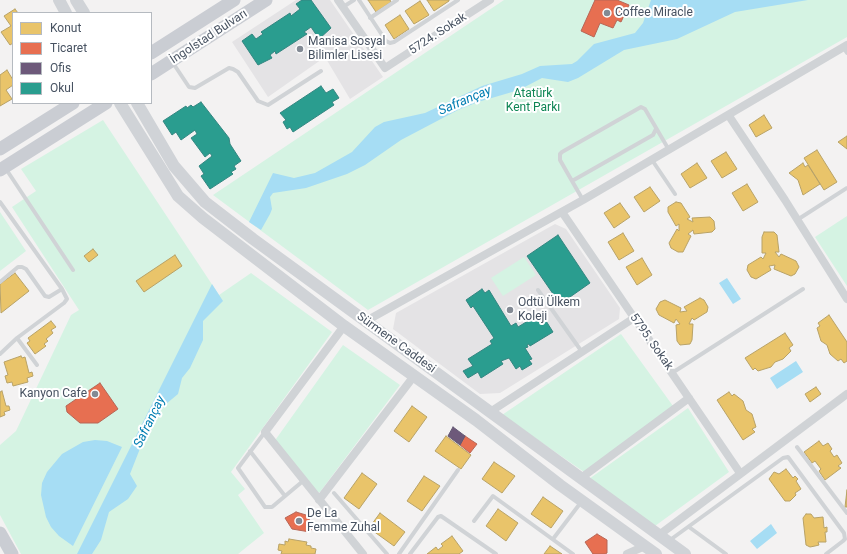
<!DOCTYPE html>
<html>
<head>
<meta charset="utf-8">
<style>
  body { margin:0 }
  #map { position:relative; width:847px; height:554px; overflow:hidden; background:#f3f2f2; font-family:Roboto,sans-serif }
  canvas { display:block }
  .legend { position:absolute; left:12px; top:12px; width:140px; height:92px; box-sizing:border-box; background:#fff; border:1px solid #b5bac0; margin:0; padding:5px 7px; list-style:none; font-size:12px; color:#475261 }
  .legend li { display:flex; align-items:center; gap:8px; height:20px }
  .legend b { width:20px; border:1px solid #b5bac0 }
</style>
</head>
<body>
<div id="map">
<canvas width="847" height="554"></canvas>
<ul class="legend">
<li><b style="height:11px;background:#e9c46a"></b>Konut</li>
<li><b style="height:11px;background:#e76f51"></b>Ticaret</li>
<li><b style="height:11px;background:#6d597a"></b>Ofis</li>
<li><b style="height:11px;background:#2a9d8f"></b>Okul</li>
</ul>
</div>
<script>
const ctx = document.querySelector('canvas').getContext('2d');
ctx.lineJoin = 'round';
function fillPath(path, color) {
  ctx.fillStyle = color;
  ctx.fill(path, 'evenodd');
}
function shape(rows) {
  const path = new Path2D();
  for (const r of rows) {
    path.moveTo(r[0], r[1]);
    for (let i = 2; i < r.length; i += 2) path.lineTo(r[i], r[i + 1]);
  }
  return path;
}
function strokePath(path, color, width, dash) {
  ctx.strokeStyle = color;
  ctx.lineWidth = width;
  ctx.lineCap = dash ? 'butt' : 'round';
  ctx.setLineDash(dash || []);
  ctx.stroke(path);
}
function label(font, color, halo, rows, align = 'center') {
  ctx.font = font + ' Roboto,sans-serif';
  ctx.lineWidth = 4;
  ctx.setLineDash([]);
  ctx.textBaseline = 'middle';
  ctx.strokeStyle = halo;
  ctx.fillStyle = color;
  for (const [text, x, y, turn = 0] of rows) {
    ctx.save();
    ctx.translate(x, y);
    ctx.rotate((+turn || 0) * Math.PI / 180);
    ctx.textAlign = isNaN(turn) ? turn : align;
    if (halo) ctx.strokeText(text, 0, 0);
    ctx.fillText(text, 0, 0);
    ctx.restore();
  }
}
fillPath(shape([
  [296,0,330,0,383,77,350,99,325,57,268,97,232,42],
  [555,224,566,229,620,308,619,319,500,393,480,394,393,329,396,313]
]), '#e4e3e5');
fillPath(shape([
  [504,0,847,0,847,37,368,310,213,195],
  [103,120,219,295,251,273,332,332,231,472,245,489,238,495,264,533,238,554,21,554,0,515,0,445,16,431,71,315,79,310,12,207,36,191,21,169],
  [0,212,26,251,0,271],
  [847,216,847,286,815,237],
  [524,257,536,275,503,296,491,278],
  [621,334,673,406,584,472,502,415],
  [343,345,400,385,320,492,315,494,277,446,276,439],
  [688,408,729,472,655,526,589,479]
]), '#d5f3e3');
fillPath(shape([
  [651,0,808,0,735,12,677,39,624,50,578,78,568,82,542,78,519,90,478,102,458,110,401,140,365,165,347,174,306,188,273,193,270,197,272,209,270,214,261,230,249,222,273,173,294,178,315,173,352,152,375,127,384,122,425,113,482,86,522,74,540,66,572,64,577,61,594,44,635,33,643,23],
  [727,278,741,299,733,304,719,283],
  [212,284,223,301,203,321,203,340,190,368,182,378,178,394,166,404,150,423,130,474,137,486,128,499,109,512,101,540,92,554,77,554],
  [796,361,803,372,777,389,770,378],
  [95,440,107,441,122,447,73,546,59,536,51,527,46,517,41,495,42,483,47,472,62,454,83,442],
  [771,524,777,533,757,549,750,541]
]), '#a6ddf4');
const homes = shape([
  [368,0,390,0,391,2,376,12,368,0],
  [427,0,449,0,449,1,434,11,427,0],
  [420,1,429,15,414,24,405,11,420,1],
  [15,9,18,13,13,13,13,43,10,45,1,32,11,26,4,16,15,9],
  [400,15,409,29,394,39,385,25,400,15],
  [7,70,13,80,13,85,6,90,12,99,0,106,0,75,7,70],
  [764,115,772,128,756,137,749,125,764,115],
  [847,136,847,149,838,142,847,136],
  [817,150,837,182,824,190,804,158,817,150],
  [726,152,737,169,722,178,711,161,726,152],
  [697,163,707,178,690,188,681,174,697,163],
  [803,163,805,167,808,165,820,184,803,195,798,180,789,173,803,163],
  [747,184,758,202,743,211,732,193,747,184],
  [650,187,660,201,644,212,634,197,650,187],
  [676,202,681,203,690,217,687,219,693,222,692,218,710,217,714,221,715,229,712,232,694,234,693,230,688,234,691,236,683,252,678,252,671,248,669,243,677,229,679,231,679,224,676,226,668,212,668,207,676,202],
  [620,203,630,217,614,228,604,213,620,203],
  [764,232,774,232,777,235,779,252,775,252,779,257,781,254,796,261,799,267,795,274,791,276,774,269,775,265,769,266,771,270,756,279,751,277,747,270,748,265,761,257,763,259,766,253,762,253,762,237,764,232],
  [623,233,634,251,619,260,608,242,623,233],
  [93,249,98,255,89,262,84,256,93,249],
  [175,255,182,266,144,292,136,281,175,255],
  [642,258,652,275,637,285,626,267,642,258],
  [15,273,29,291,1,313,0,284,15,273],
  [700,298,704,300,708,307,707,312,694,320,692,318,689,324,693,324,692,340,690,344,680,345,677,341,676,325,680,324,676,319,674,323,659,315,656,309,660,302,665,300,681,308,680,312,687,311,684,307,700,298],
  [829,315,847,342,847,361,844,363,841,359,838,361,830,354,827,345,821,341,817,328,820,326,818,323,829,315],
  [51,321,56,327,51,330,53,333,46,339,48,341,44,344,46,346,35,354,27,343,30,341,28,338,51,321],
  [785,333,793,345,789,348,791,351,783,359,775,362,771,367,758,371,755,368,753,370,745,358,785,333],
  [21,356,22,358,25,357,29,373,32,372,33,376,27,378,28,382,13,386,12,382,7,383,5,376,8,375,4,362,21,356],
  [816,387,821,394,810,402,805,394,816,387],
  [2,391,6,406,9,406,10,410,4,412,5,415,0,417,0,392,2,391],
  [729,392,732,396,734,394,743,401,746,410,752,414,756,427,752,429,755,432,743,440,717,400,729,392],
  [412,406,427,417,409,442,394,431,412,406],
  [446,436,471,455,461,469,435,451,446,436],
  [819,441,823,446,828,443,832,449,830,451,834,457,837,455,842,463,838,466,841,468,825,480,819,471,821,469,815,461,812,463,804,452,819,441],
  [494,462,515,476,502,493,482,479,494,462],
  [786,469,793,478,795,476,798,479,796,481,801,489,795,493,796,495,790,501,785,501,769,479,774,472,779,474,786,469],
  [362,473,377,484,359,509,344,498,362,473],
  [424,476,440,486,422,511,407,501,424,476],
  [847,490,847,507,845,507,847,490],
  [543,497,563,511,551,528,531,514,543,497],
  [498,509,518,523,506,541,486,526,498,509],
  [380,513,405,532,394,546,369,528,380,513],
  [806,514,811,514,814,518,823,517,824,528,827,527,827,532,825,532,826,542,818,542,819,545,815,546,810,547,806,545,803,518,806,514],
  [452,536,463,551,459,554,427,554,436,547,438,550,443,546,441,544,452,536],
  [289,539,307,542,306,545,311,546,311,548,316,549,315,554,281,554,282,551,278,550,279,544,285,545,285,541,288,542,289,539],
  [550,546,562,554,544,554,550,546]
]);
fillPath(homes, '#e9c46a');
strokePath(homes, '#b8a267', 1);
const shops = shape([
  [595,0,617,0,629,5,621,22,617,20,613,28,600,23,594,37,581,31,595,0],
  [100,383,118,409,98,423,80,423,67,412,66,406,100,383],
  [465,436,477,444,470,453,460,445,465,436],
  [296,512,306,515,313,525,310,532,292,529,285,518,296,512],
  [597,534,607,540,607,553,605,554,593,554,585,542,597,534]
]);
fillPath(shops, '#e76f51');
strokePath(shops, '#b76656', 1);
const offices = shape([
  [453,427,465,436,460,445,448,436,453,427]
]);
fillPath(offices, '#6d597a');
strokePath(offices, '#625772', 1);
const schools = shape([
  [302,0,311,0,331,28,319,39,311,27,304,32,307,34,276,54,275,51,270,55,272,58,258,65,242,41,252,34,256,39,263,34,261,32,290,13,291,16,300,9,296,4,302,0],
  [321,86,326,93,333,89,339,98,332,102,334,105,293,132,290,127,287,129,283,122,286,120,280,113,321,86],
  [201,102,229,138,230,144,241,161,234,166,236,169,231,172,233,174,210,189,201,176,204,174,199,166,212,156,210,153,205,157,191,138,197,134,195,130,181,140,176,132,172,135,163,121,186,106,187,108,191,105,193,107,201,102],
  [558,235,590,283,560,304,527,256,558,235],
  [482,289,485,293,489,290,511,326,516,323,518,327,541,313,553,332,530,346,529,344,527,345,528,347,525,348,532,359,529,360,532,364,522,370,520,366,516,369,509,358,501,361,503,364,481,378,478,372,468,378,463,371,473,366,468,359,492,344,490,341,494,338,473,306,471,308,466,300,482,289]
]);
fillPath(schools, '#2a9d8f');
strokePath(schools, '#338681', 1);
strokePath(shape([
  [359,0,386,41,390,43,394,42,458,0],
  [343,7,354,0],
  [370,18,397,0],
  [843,47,847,53],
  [173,63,189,87,195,88,229,68,233,69,238,72,258,101,268,105,321,71],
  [656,129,653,135,572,181,560,160,560,154,562,152,641,107,645,109,669,150],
  [652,160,675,194],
  [6,169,73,270],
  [572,181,583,200],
  [0,202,62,289,67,299,64,303,17,338,0,354],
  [797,220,847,188],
  [0,282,18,267,22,267,26,269,45,296,49,297,62,289],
  [538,290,582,352],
  [17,338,37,365],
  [672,373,803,289],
  [265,432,238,468,265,507,272,507,303,481],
  [797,447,847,513],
  [250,451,285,496],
  [334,493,387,554],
  [474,521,493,496,573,554],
  [689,527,726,554],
  [553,539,582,501],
  [670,540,783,458,788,457,844,533,845,539,843,541,826,554],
  [399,554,458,470],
  [410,554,438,517,441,516,496,554]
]), '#d0d3d6', 4);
strokePath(shape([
  [338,0,385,68,490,0],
  [729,116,785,200,847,299],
  [562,212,740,473],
  [366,321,583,200,847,45],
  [344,326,265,432,363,554],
  [490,412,634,318],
  [581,478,689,398],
  [319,500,414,376],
  [659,535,847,394],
  [627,554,645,546]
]), '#d0d3d6', 8);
strokePath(shape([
  [59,0,66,13],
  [76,0,84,13],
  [120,103,178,196,203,218,344,326,476,420,560,485,656,554],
  [137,103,174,166,205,202,253,239,685,554]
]), '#d0d3d7', 12);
strokePath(shape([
  [151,53,234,0],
  [151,74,266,0],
  [0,149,73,103],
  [0,170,106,103],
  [0,533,12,554]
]), '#cacdd3', 13);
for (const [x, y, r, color] of [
  [607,13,4,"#838a94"],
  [300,49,4,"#838a94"],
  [510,310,4,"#838a94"],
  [95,394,4,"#838a94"],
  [299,521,4,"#838a94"]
]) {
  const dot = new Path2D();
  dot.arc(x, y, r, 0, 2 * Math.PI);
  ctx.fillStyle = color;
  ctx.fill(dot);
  strokePath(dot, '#fff', 1.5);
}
label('12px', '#475261', '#fff', [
  ["Coffee Miracle",615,13],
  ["Manisa Sosyal",308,42],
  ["Bilimler Lisesi",308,56],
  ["Odtü Ülkem",518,303],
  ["Koleji",518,317],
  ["Kanyon Cafe",87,394,"right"],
  ["De La",307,514],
  ["Femme Zuhal",307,528]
], 'left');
label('12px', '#475261', '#fff', [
  ["5724. Sokak",438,34,-33],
  ["İngolstad Bulvarı",209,37,-33],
  ["5795. Sokak",651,342,55],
  ["Sürmene Caddesi",396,343,36]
]);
label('12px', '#0e8554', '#fff', [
  ["Atatürk",533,94],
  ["Kent Parkı",533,108]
]);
label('italic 13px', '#017db2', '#fff', [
  ["Safrançay",465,101,-23],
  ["Safrançay",150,422,-64]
]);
</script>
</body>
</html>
